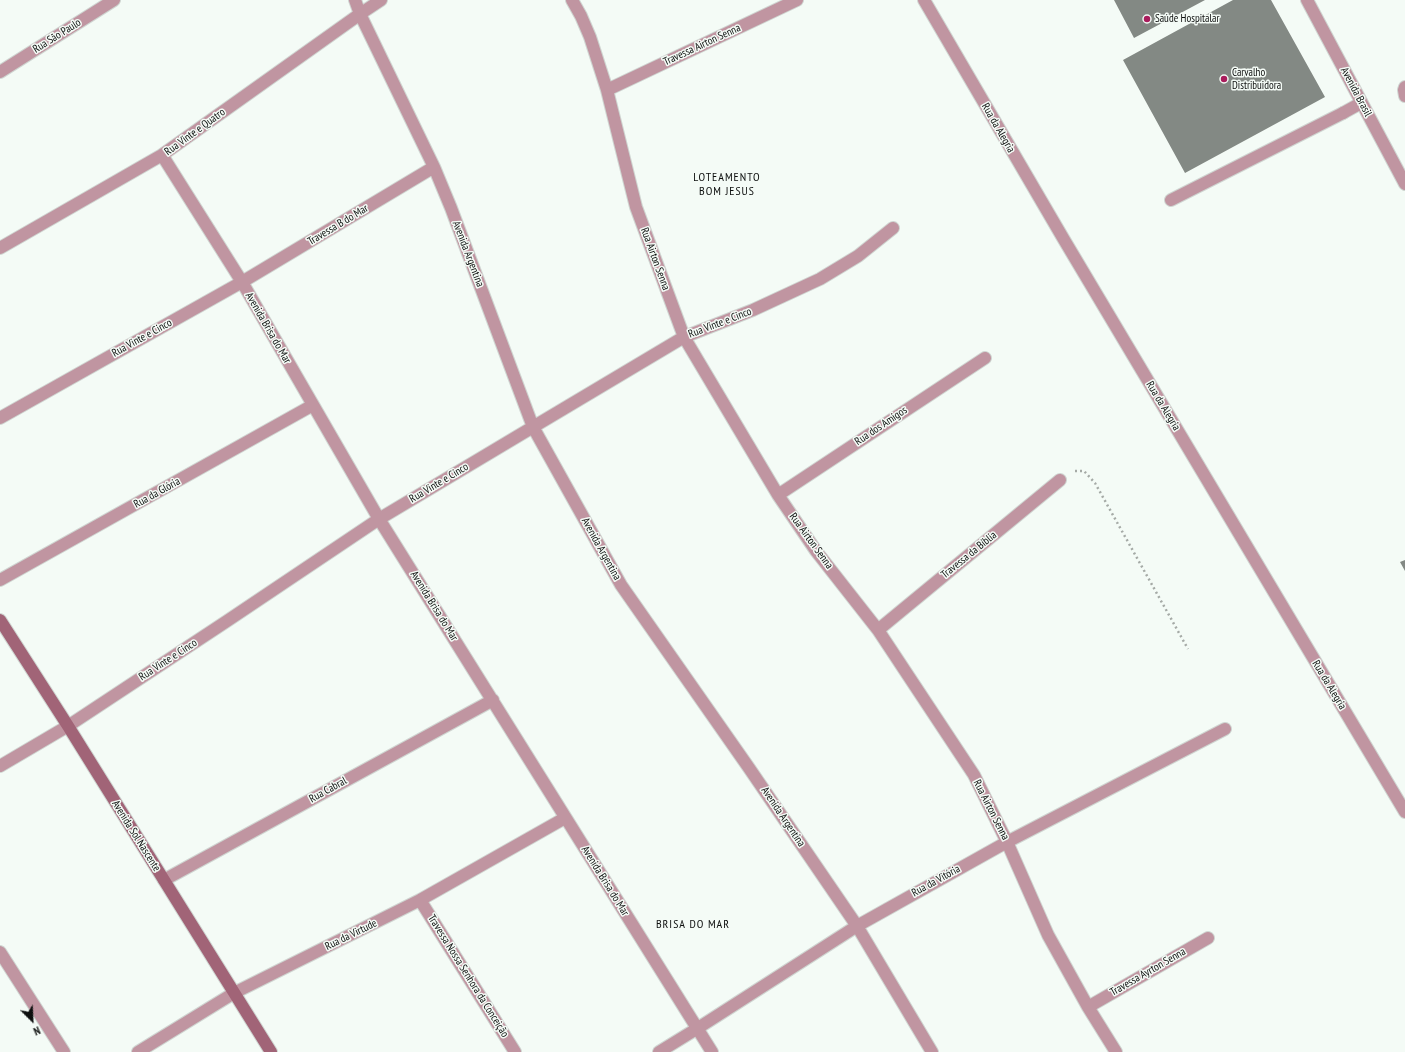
<!DOCTYPE html>
<html>
<head>
<meta charset="utf-8">
<style>
  body { margin:0 }
  #map { position:relative; width:1405px; height:1052px; overflow:hidden; background:#f4fbf6; font-family:"PT Sans Narrow",sans-serif }
  canvas { display:block }
  .north { position:absolute; left:12px; top:1000px; width:40px; height:40px; -webkit-text-stroke:3px #f4fbf6; paint-order:stroke; rotate:156deg; font-size:11px; font-weight:700; line-height:16px; text-align:center; color:#0d0f0e }
  .north::after { content:''; display:block; margin:auto; width:14px; height:18px; background:#0d0f0e; clip-path:polygon(50% 0,100% 100%,50% 72%,0 100%) }
</style>
</head>
<body>
<div id="map">
<canvas width="1405" height="1052"></canvas>
<div class="north">N</div>
</div>
<script>
const ctx = document.querySelector('canvas').getContext('2d');
ctx.lineJoin = 'round';
function fillPath(path, color) {
  ctx.fillStyle = color;
  ctx.fill(path, 'evenodd');
}
function shape(rows) {
  const path = new Path2D();
  for (const r of rows) {
    path.moveTo(r[0], r[1]);
    for (let i = 2; i < r.length; i += 2) path.lineTo(r[i], r[i + 1]);
  }
  return path;
}
function strokePath(path, color, width, dash) {
  ctx.strokeStyle = color;
  ctx.lineWidth = width;
  ctx.lineCap = dash ? 'butt' : 'round';
  ctx.setLineDash(dash || []);
  ctx.stroke(path);
}
function label(font, color, halo, rows, align = 'center') {
  ctx.font = font + ' "PT Sans Narrow",sans-serif';
  ctx.lineWidth = 3;
  ctx.setLineDash([]);
  ctx.textBaseline = 'middle';
  ctx.strokeStyle = halo;
  ctx.fillStyle = color;
  for (const [text, x, y, turn = 0] of rows) {
    ctx.save();
    ctx.translate(x, y);
    ctx.rotate((+turn || 0) * Math.PI / 180);
    ctx.textAlign = isNaN(turn) ? turn : align;
    if (halo) ctx.strokeText(text, 0, 0);
    ctx.fillText(text, 0, 0);
    ctx.restore();
  }
}
fillPath(shape([
  [1114,0,1205,0,1134,38],
  [1233,0,1271,0,1325,97,1185,173,1123,60],
  [1405,560,1405,571,1400,562]
]), '#838984');
const lane = shape([
  [1405,87,1404,90,1405,96],
  [1171,200,1343,113]
]);
const street = shape([
  [355,0,360,14,434,167,451,208,533,427,621,585,749,768,857,926,932,1052],
  [572,0,581,16,590,37,607,90,636,207,684,337,778,495,816,551,878,630,974,775,1007,842,1048,935,1088,1007,1116,1052],
  [924,0,1063,238,1405,812],
  [1307,0,1405,184],
  [0,72,114,0],
  [607,90,797,0],
  [1343,113,1361,103],
  [162,155,242,282,379,519,712,1052],
  [0,248,162,155,360,14,381,0],
  [0,418,242,282,434,167],
  [778,495,985,358],
  [0,580,313,405],
  [878,630,1060,480],
  [0,766,68,726,227,621,379,519,533,427,684,337,753,310,820,279,858,256,893,228],
  [164,880,493,700],
  [420,900,515,1052],
  [0,952,64,1052],
  [1088,1007,1208,938],
  [138,1052,234,993,420,900,565,818],
  [659,1052,698,1028,857,926,1007,842,1225,729]
]);
const secondary = shape([
  [0,620,68,726,271,1052]
]);
strokePath(lane, '#cfd5d1', 14);
strokePath(street, '#cfd5d1', 14);
strokePath(secondary, '#cfd5d1', 14);
strokePath(shape([
  [1075,471,1084,471,1095,483,1188,649]
]), '#a5aaa6', 2.5, [2, 3]);
strokePath(lane, '#c095a1', 12);
strokePath(street, '#c095a1', 12);
strokePath(secondary, '#a16477', 12);
for (const [x, y, r, color] of [
  [1147,19,4,"#a91c5c"],
  [1224,79,4,"#a91c5c"]
]) {
  const dot = new Path2D();
  dot.arc(x, y, r, 0, 2 * Math.PI);
  ctx.fillStyle = color;
  ctx.fill(dot);
  strokePath(dot, '#f4fbf6', 1.5);
}
label('11px', '#0d0f0e', '#f4fbf6', [
  ["Saúde Hospitalar",1155,19],
  ["Carvalho",1232,73],
  ["Distribuidora",1232,86]
], 'left');
label('11px', '#0d0f0e', '#f4fbf6', [
  ["Rua São Paulo",57,36,-32],
  ["Travessa Airton Senna",702,45,-25],
  ["Avenida Brasil",1356,92,62],
  ["Rua da Alegria",998,128,60],
  ["Rua Vinte e Quatro",195,132,-36],
  ["Travessa B do Mar",338,225,-31],
  ["Avenida Argentina",468,254,69],
  ["Rua Airton Senna",655,259,70],
  ["Rua Vinte e Cinco",720,323,-21],
  ["Avenida Brisa do Mar",268,328,60],
  ["Rua Vinte e Cinco",142,338,-29],
  ["Rua da Alegria",1163,406,59],
  ["Rua dos Amigos",881,426,-34],
  ["Rua Vinte e Cinco",439,483,-31],
  ["Rua da Glória",157,493,-29],
  ["Rua Airton Senna",811,541,54],
  ["Avenida Argentina",601,549,61],
  ["Travessa da Bíblia",969,555,-39],
  ["Avenida Brisa do Mar",434,606,58],
  ["Rua Vinte e Cinco",168,660,-33],
  ["Rua da Alegria",1329,685,59],
  ["Rua Cabral",328,790,-29],
  ["Rua Airton Senna",991,810,63],
  ["Avenida Argentina",783,817,56],
  ["Avenida Sol Nascente",136,836,58],
  ["Avenida Brisa do Mar",605,881,58],
  ["Rua da Vitória",936,881,-29],
  ["Rua da Virtude",351,935,-26],
  ["Travessa Ayrton Senna",1148,972,-30],
  ["Travessa Nossa Senhora da Conceição",468,976,58]
]);
ctx.letterSpacing = '1px';
label('12px', '#0d0f0e', '#f4fbf6', [
  ["LOTEAMENTO",727,178],
  ["BOM JESUS",727,192],
  ["BRISA DO MAR",693,925]
]);
ctx.letterSpacing = '0px';
</script>
</body>
</html>
